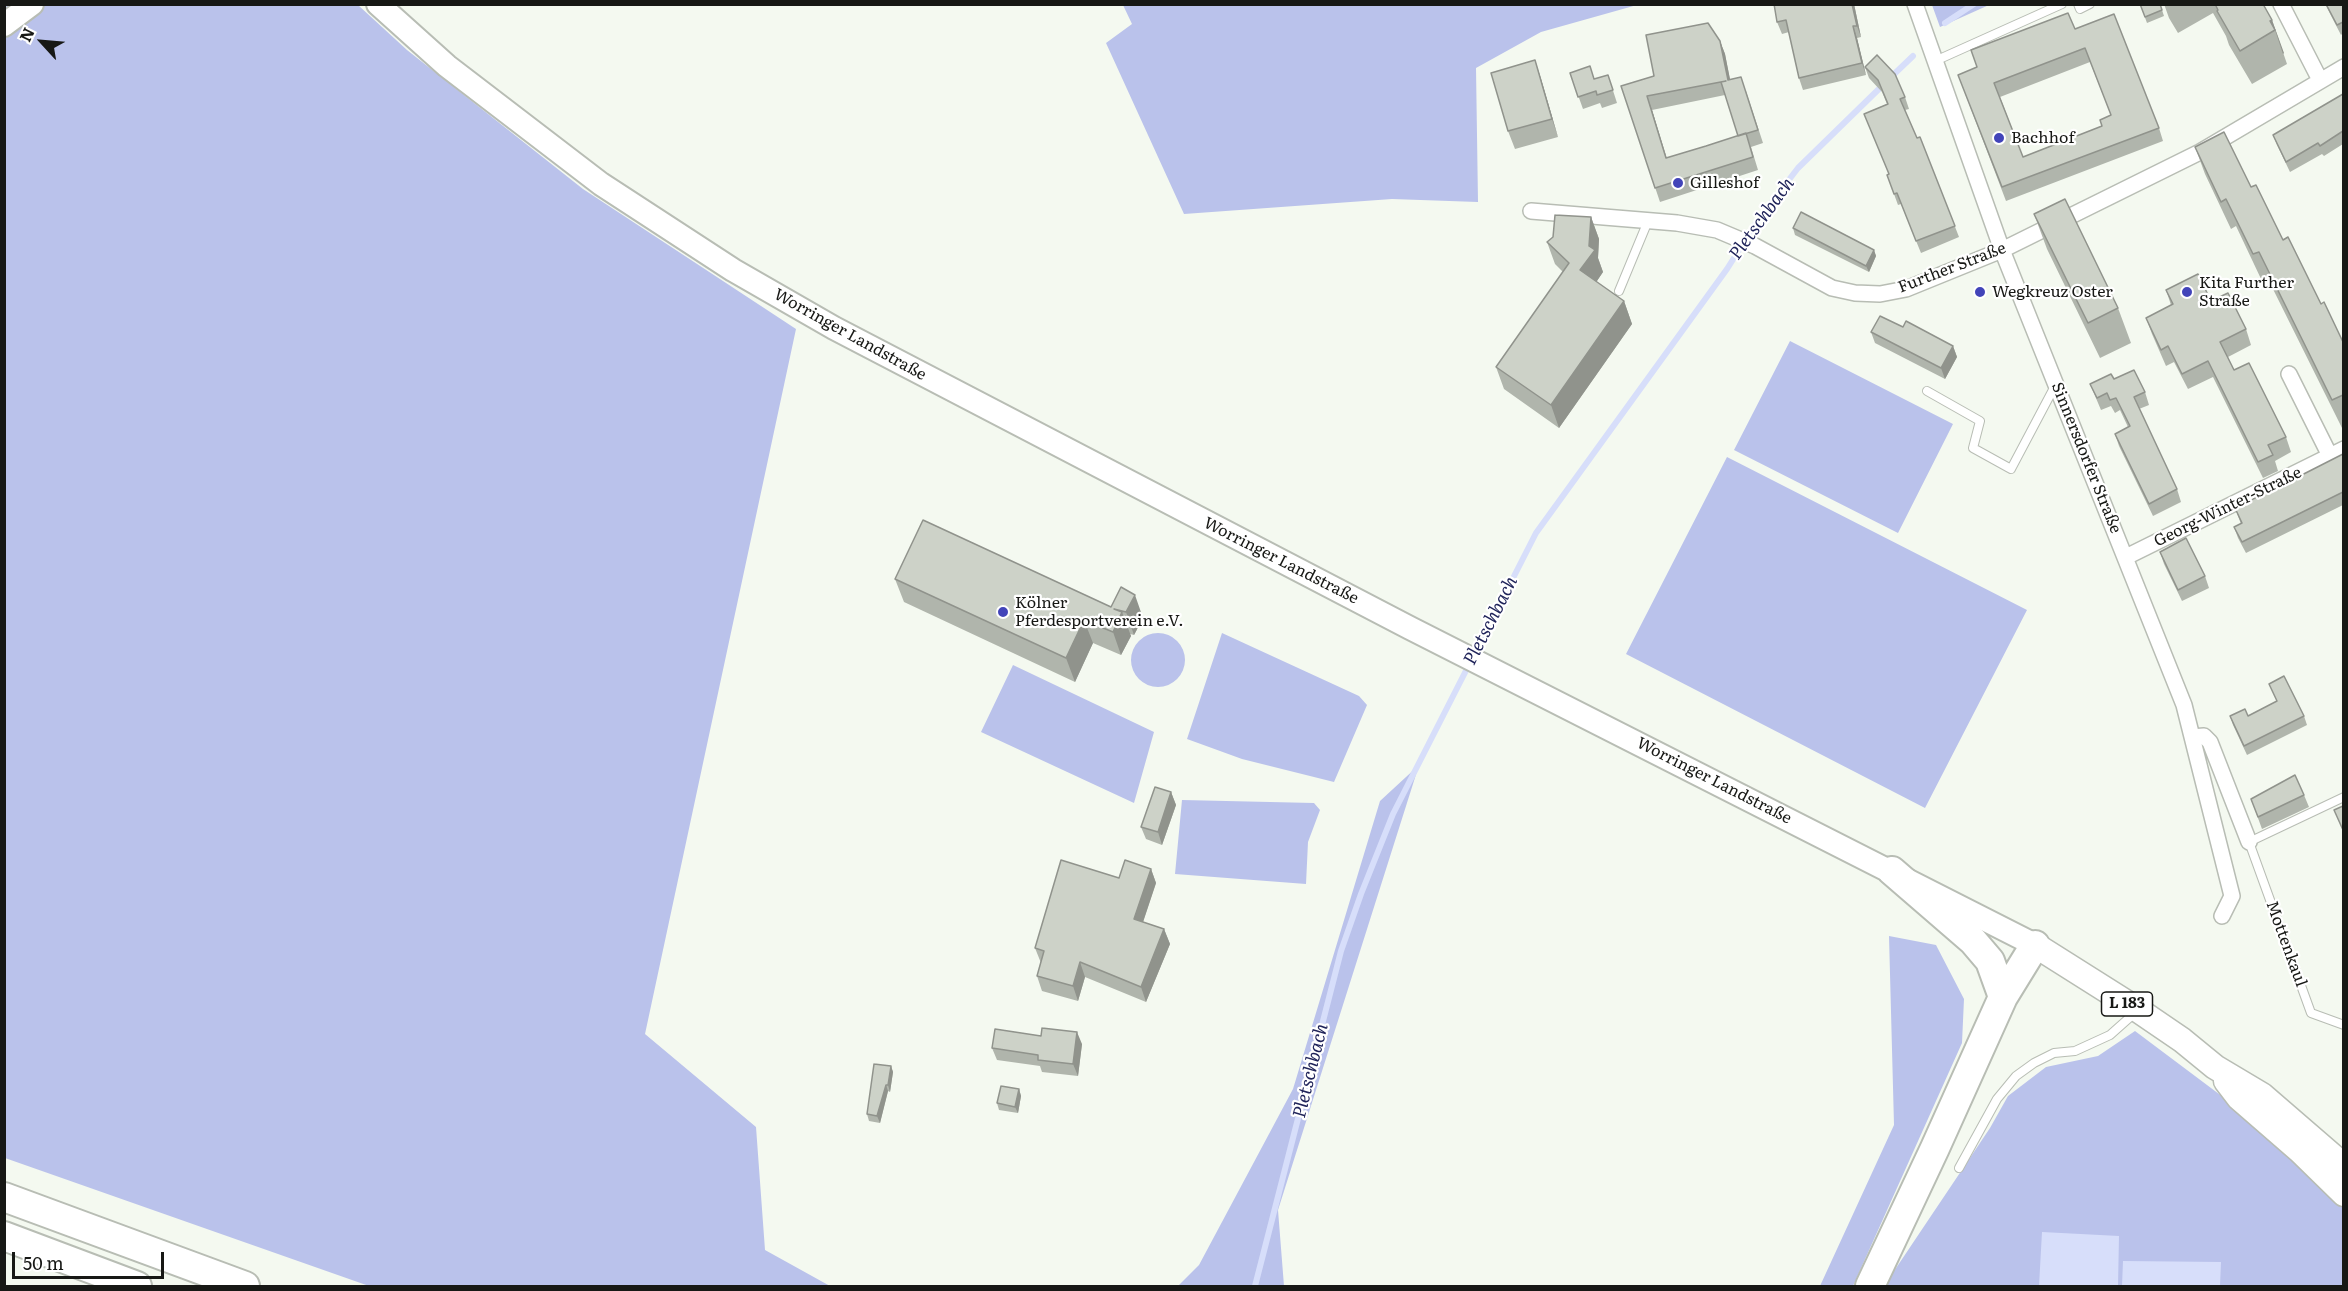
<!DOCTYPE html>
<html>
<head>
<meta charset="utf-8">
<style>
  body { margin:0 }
  #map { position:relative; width:2348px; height:1291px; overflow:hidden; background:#f4f9f0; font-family:Literata,serif }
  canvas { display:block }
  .frame { position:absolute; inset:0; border:6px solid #171815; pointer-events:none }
  .north { position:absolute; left:12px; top:12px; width:60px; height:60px; -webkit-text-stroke:4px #fff; paint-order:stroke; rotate:296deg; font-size:16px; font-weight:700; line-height:24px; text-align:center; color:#171815 }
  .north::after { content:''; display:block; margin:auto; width:21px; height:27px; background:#171815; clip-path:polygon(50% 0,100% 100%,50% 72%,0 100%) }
  .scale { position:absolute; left:12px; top:1252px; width:152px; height:27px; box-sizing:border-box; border:3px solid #171815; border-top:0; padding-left:8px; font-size:18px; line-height:21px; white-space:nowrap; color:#171815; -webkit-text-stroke:4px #fff; paint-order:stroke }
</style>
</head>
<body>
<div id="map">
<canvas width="2348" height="1291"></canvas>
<div class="frame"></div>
<div class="north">N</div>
<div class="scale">50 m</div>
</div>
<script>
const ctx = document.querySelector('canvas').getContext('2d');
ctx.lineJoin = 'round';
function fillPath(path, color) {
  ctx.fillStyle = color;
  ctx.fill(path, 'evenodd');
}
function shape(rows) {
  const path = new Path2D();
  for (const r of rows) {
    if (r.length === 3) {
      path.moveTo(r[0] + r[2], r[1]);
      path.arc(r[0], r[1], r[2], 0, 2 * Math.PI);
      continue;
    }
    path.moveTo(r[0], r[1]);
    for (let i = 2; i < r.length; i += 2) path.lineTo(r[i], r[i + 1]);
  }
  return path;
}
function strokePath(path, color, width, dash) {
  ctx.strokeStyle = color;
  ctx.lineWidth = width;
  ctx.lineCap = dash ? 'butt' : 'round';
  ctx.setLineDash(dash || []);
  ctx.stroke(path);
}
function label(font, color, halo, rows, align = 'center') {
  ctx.font = font + ' Literata,serif';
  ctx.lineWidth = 4.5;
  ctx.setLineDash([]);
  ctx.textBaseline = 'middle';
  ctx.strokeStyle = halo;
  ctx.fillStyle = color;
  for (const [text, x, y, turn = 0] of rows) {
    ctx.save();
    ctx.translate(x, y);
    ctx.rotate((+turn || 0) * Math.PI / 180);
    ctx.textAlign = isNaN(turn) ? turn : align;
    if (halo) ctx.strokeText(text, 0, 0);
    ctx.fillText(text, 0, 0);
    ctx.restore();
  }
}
fillPath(shape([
  [5,5,358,5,407,50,583,189,796,329,645,1034,756,1127,765,1250,830,1286,369,1286,5,1158],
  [1123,5,1637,5,1541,32,1476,68,1478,202,1392,199,1184,214,1106,43,1132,24],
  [1932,5,1932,4,1989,5,1940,27],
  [1790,341,1953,424,1898,533,1734,450],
  [1727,457,2027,610,1925,808,1626,654],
  [1158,660,27],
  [1222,633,1359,696,1367,705,1334,782,1242,759,1187,739],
  [1013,665,1154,732,1134,803,981,732],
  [1419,765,1278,1210,1284,1286,1178,1286,1199,1265,1293,1089,1380,801],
  [1182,800,1314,803,1320,810,1308,842,1306,884,1175,874],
  [1889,936,1936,945,1964,999,1962,1043,1853,1286,1820,1286,1894,1125],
  [2135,1031,2251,1118,2299,1161,2343,1208,2343,1286,1884,1286,1990,1128,2008,1096,2046,1067,2098,1056]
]), '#bac2eb');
fillPath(shape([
  [2042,1232,2119,1236,2118,1286,2039,1286],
  [2123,1261,2221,1262,2220,1286,2122,1286]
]), '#d7defa');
strokePath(shape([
  [1945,23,1974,4],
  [1890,78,1913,56],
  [1255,1286,1341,951,1361,894,1393,814,1536,533,1727,269,1758,220,1798,168,1883,85]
]), '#d7defa', 6);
const service = shape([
  [2078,4,2080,9,2090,4],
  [1935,61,2062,4],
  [1619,291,1648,221],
  [1927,391,1980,421,1973,448,2011,469,2056,384],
  [2344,797,2249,842,2311,1013,2344,1025],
  [1959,1168,1997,1099,2016,1076,2034,1063,2054,1053,2075,1051,2110,1035,2137,1011]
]);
const minor = shape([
  [1915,4,2002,250,2184,705,2232,896,2222,916],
  [2281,4,2320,80],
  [1531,211,1677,223,1717,230,1755,246,1832,288,1855,293,1880,294,1906,289,2002,250,2200,152,2344,67],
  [2289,374,2330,456],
  [2126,557,2344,449],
  [2192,737,2204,736,2210,742,2249,842]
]);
const secondary = shape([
  [378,4,447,66,601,184,733,270,834,328,1410,628,2035,945],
  [4,25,32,4]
]);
const primary = shape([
  [2035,945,2138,1010,2182,1040,2215,1067,2262,1095,2344,1166],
  [2226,1081,2239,1098,2300,1151,2344,1194]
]);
const motorway = shape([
  [1892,871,1973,941,1990,961,2003,997],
  [4,1197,245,1286],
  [4,1236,137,1286],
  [1870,1286,1935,1148,2003,997,2035,945]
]);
strokePath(service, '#b8bdb4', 10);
strokePath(minor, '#b8bdb4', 18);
strokePath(secondary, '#b8bdb4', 26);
strokePath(primary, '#b8bdb4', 27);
strokePath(motorway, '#b8bdb4', 32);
strokePath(service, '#fff', 8);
strokePath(minor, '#fff', 15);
strokePath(secondary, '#fff', 22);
strokePath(primary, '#fff', 24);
strokePath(motorway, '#fff', 28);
fillPath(shape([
  [1774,4,1854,4,1861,37,1857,38,1866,75,1803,90,1799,78,1789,32,1782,34,1777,22],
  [2140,4,2160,4,2164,16,2147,23],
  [2164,4,2263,4,2272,20,2287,64,2252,84,2229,45,2226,36,2213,13,2178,33,2169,18],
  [2325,4,2343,4,2343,33,2341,35],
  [2075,29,2159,128,2163,141,2006,201,1958,75],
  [2090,62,2111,115,2102,126,2023,157,2000,97],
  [1720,41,1725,54,1730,80,1746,91,1763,143,1751,147,1758,170,1660,202,1621,86,1654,76],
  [1725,95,1738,136,1666,158,1652,110],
  [1535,60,1541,79,1558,137,1515,149,1508,131],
  [1865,67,1905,97,1909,109,1905,110,1917,138,1920,137,1959,237,1921,253,1901,204,1898,205,1887,175,1889,174,1864,114,1887,104,1882,92,1869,78],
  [1570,73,1595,79,1608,75,1617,103,1602,108,1600,103,1583,109],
  [2343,94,2343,144,2324,156,2322,154,2290,172,2277,145,2273,135],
  [2195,147,2251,187,2343,342,2343,427,2342,428,2268,279,2262,281,2236,226,2231,229,2205,174],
  [2034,214,2118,308,2131,343,2100,358,2047,249],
  [1591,217,1599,239,1598,258,1603,272,1596,282,1624,301,1632,324,1559,428,1504,389,1496,367,1563,272,1555,264,1547,242],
  [1793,228,1874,250,1876,256,1869,272,1795,235],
  [2166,290,2211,301,2246,329,2251,345,2228,357,2234,370,2286,437,2291,452,2275,461,2278,471,2263,478,2213,377,2188,389,2174,362,2166,366,2152,334,2146,318,2171,305],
  [1903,327,1953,346,1957,357,1945,379,1875,343,1871,332],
  [2114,379,2145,392,2149,405,2139,409,2177,489,2181,502,2153,516,2119,446,2115,434,2128,427,2120,410,2115,413,2111,406,2101,410,2090,384],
  [2343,454,2343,505,2246,553,2238,538,2234,527,2241,524,2235,508,2270,491,2268,484,2286,483],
  [2160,552,2205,576,2209,588,2182,601,2164,564],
  [895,579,1111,607,1121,587,1143,618,1134,635,1130,634,1131,636,1121,655,1093,643,1075,682,904,602],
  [2269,684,2304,716,2307,725,2247,755,2233,725,2230,716,2248,716,2277,701],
  [1171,792,1176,805,1162,845,1146,839,1141,827],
  [2304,795,2309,807,2262,829,2251,799],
  [1151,869,1156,883,1143,922,1164,929,1170,944,1146,1002,1085,977,1078,1001,1042,991,1037,976,1041,963,1035,948,1119,878],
  [1041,1036,1082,1044,1078,1076,1042,1072,1040,1066,997,1060,992,1048],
  [891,1066,893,1072,890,1092,888,1091,880,1123,869,1121,867,1114],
  [1019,1089,1021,1096,1018,1113,999,1110,997,1103]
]), '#b0b5ac');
fillPath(shape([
  [1852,4,1854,4,1861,37,1857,26],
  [2272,20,2284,53,2283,54,2275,30,2270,21],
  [1853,26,1857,38,1866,75,1862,63],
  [1720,41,1725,54,1733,94,1728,80],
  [1535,60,1541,79,1558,137,1552,119],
  [1647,96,1652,110,1671,172,1666,158],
  [1591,217,1599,239,1598,258,1603,272,1589,293,1580,270,1589,246],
  [1874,250,1876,256,1869,272,1866,266],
  [1624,301,1632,324,1559,428,1551,405],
  [1953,346,1957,357,1945,379,1941,368],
  [1135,595,1143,618,1134,635,1126,612],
  [1122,612,1131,636,1121,655,1113,632],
  [1084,620,1093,643,1075,682,1066,658],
  [1171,792,1176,805,1162,845,1158,832],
  [1151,869,1156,883,1139,934,1134,919],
  [1164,929,1170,944,1146,1002,1141,987],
  [1080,962,1085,977,1078,1001,1073,986],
  [1077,1032,1082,1044,1078,1076,1073,1064],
  [891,1066,893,1072,890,1092,888,1085],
  [886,1085,888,1091,880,1123,877,1116],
  [1019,1089,1021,1096,1018,1113,1015,1107]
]), '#90938c');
const building = shape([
  [1774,4,1852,4,1857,26,1853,26,1862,63,1799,78,1786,20,1777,22,1774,4],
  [2140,4,2160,4,2162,10,2145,17,2140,4],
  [2215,4,2263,4,2272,20,2270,21,2275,30,2240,51,2217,11,2218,10,2215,4],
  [2326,4,2343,4,2343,22,2337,25,2326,4],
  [2068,13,2075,29,2114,14,2159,128,2002,187,1958,75,1977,67,1971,50,2068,13],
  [2085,48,2111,115,2100,120,2102,126,2023,157,1994,83,2085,48],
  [1708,23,1720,41,1728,80,1741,77,1758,130,1738,136,1721,82,1726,81,1647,96,1666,158,1706,146,1746,133,1753,157,1655,188,1621,86,1654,76,1646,35,1708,23],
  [1877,55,1895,74,1905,97,1900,99,1917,138,1920,137,1955,226,1916,241,1897,193,1894,194,1887,175,1889,174,1864,114,1888,104,1878,80,1865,67,1877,55],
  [1535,60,1552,119,1508,131,1491,73,1535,60],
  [1590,66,1594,79,1608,75,1613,90,1597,95,1596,91,1578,97,1570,73,1590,66],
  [2343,94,2343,131,2320,146,2318,143,2286,162,2273,135,2343,94],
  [2224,132,2251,187,2256,185,2283,240,2288,237,2321,304,2324,302,2343,342,2343,395,2332,400,2259,252,2253,254,2226,199,2221,202,2195,147,2224,132],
  [2065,199,2118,308,2088,323,2034,214,2065,199],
  [1801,212,1874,250,1866,266,1793,228,1801,212],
  [1555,215,1591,217,1589,246,1595,250,1580,270,1624,301,1551,405,1496,367,1569,263,1547,242,1553,237,1555,215],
  [2198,274,2211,301,2228,293,2246,329,2220,342,2234,370,2249,363,2286,437,2268,445,2273,455,2258,462,2208,361,2182,374,2168,346,2161,350,2146,318,2173,304,2166,290,2198,274],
  [1880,316,1903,327,1906,321,1953,346,1941,368,1871,332,1880,316],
  [2134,370,2145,392,2134,397,2177,489,2149,504,2115,434,2130,426,2116,398,2110,400,2107,393,2097,398,2090,384,2111,374,2114,379,2134,370],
  [2343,454,2343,492,2242,542,2234,527,2242,523,2235,508,2271,490,2268,484,2283,477,2286,483,2343,454],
  [923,520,1111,607,1121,587,1135,595,1126,612,1114,609,1122,612,1113,632,1084,620,1066,658,895,579,923,520],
  [2186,538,2205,576,2178,590,2160,552,2186,538],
  [2284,676,2304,716,2244,746,2230,716,2245,709,2248,716,2277,701,2269,684,2284,676],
  [2295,775,2304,795,2258,817,2251,799,2295,775],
  [1155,787,1171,792,1158,832,1141,827,1155,787],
  [2343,806,2343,830,2334,810,2343,806],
  [1061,860,1119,878,1125,860,1151,869,1134,919,1164,929,1141,987,1080,962,1073,986,1037,976,1044,951,1035,948,1061,860],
  [1042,1028,1077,1032,1073,1064,1038,1060,1038,1055,992,1048,995,1029,1041,1036,1042,1028],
  [874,1064,891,1066,888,1085,886,1085,877,1116,867,1114,874,1064],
  [1001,1086,1019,1089,1015,1107,997,1103,1001,1086]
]);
fillPath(building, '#cdd2c8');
strokePath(building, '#90938c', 1.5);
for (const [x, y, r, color] of [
  [1999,138,6,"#4244b9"],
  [1678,183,6,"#4244b9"],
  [1980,292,6,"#4244b9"],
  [2187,292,6,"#4244b9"],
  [1003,612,6,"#4244b9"]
]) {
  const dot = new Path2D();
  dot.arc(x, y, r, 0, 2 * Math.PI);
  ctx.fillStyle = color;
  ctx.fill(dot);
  strokePath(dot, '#fff', 2);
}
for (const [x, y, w] of [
  [2127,1004,51]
]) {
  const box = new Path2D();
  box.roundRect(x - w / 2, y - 12, w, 24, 4.5);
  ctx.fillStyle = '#fff';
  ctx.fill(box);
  strokePath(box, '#171815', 1.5);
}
label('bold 15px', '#171815', null, [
  ["L 183",2127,1004]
]);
label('16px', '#171815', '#fff', [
  ["Bachhof",2011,138],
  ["Gilleshof",1690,183],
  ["Kita Further",2199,283],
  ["Straße",2199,301],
  ["Wegkreuz Oster",1992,292],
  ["Kölner",1015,603],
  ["Pferdesportverein e.V.",1015,621]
], 'left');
label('16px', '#171815', '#fff', [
  ["Further Straße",1952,268,-21],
  ["Worringer Landstraße",850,335,29],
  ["Sinnersdorfer Straße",2086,458,68],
  ["Georg-Winter-Straße",2228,507,-26],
  ["Worringer Landstraße",1281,561,27],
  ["Worringer Landstraße",1714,781,27],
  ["Mottenkaul",2286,944,70]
]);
label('italic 18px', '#20245a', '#fff', [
  ["Pletschbach",1762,219,-54],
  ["Pletschbach",1491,621,-63],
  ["Pletschbach",1311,1071,-76]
]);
</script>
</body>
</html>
